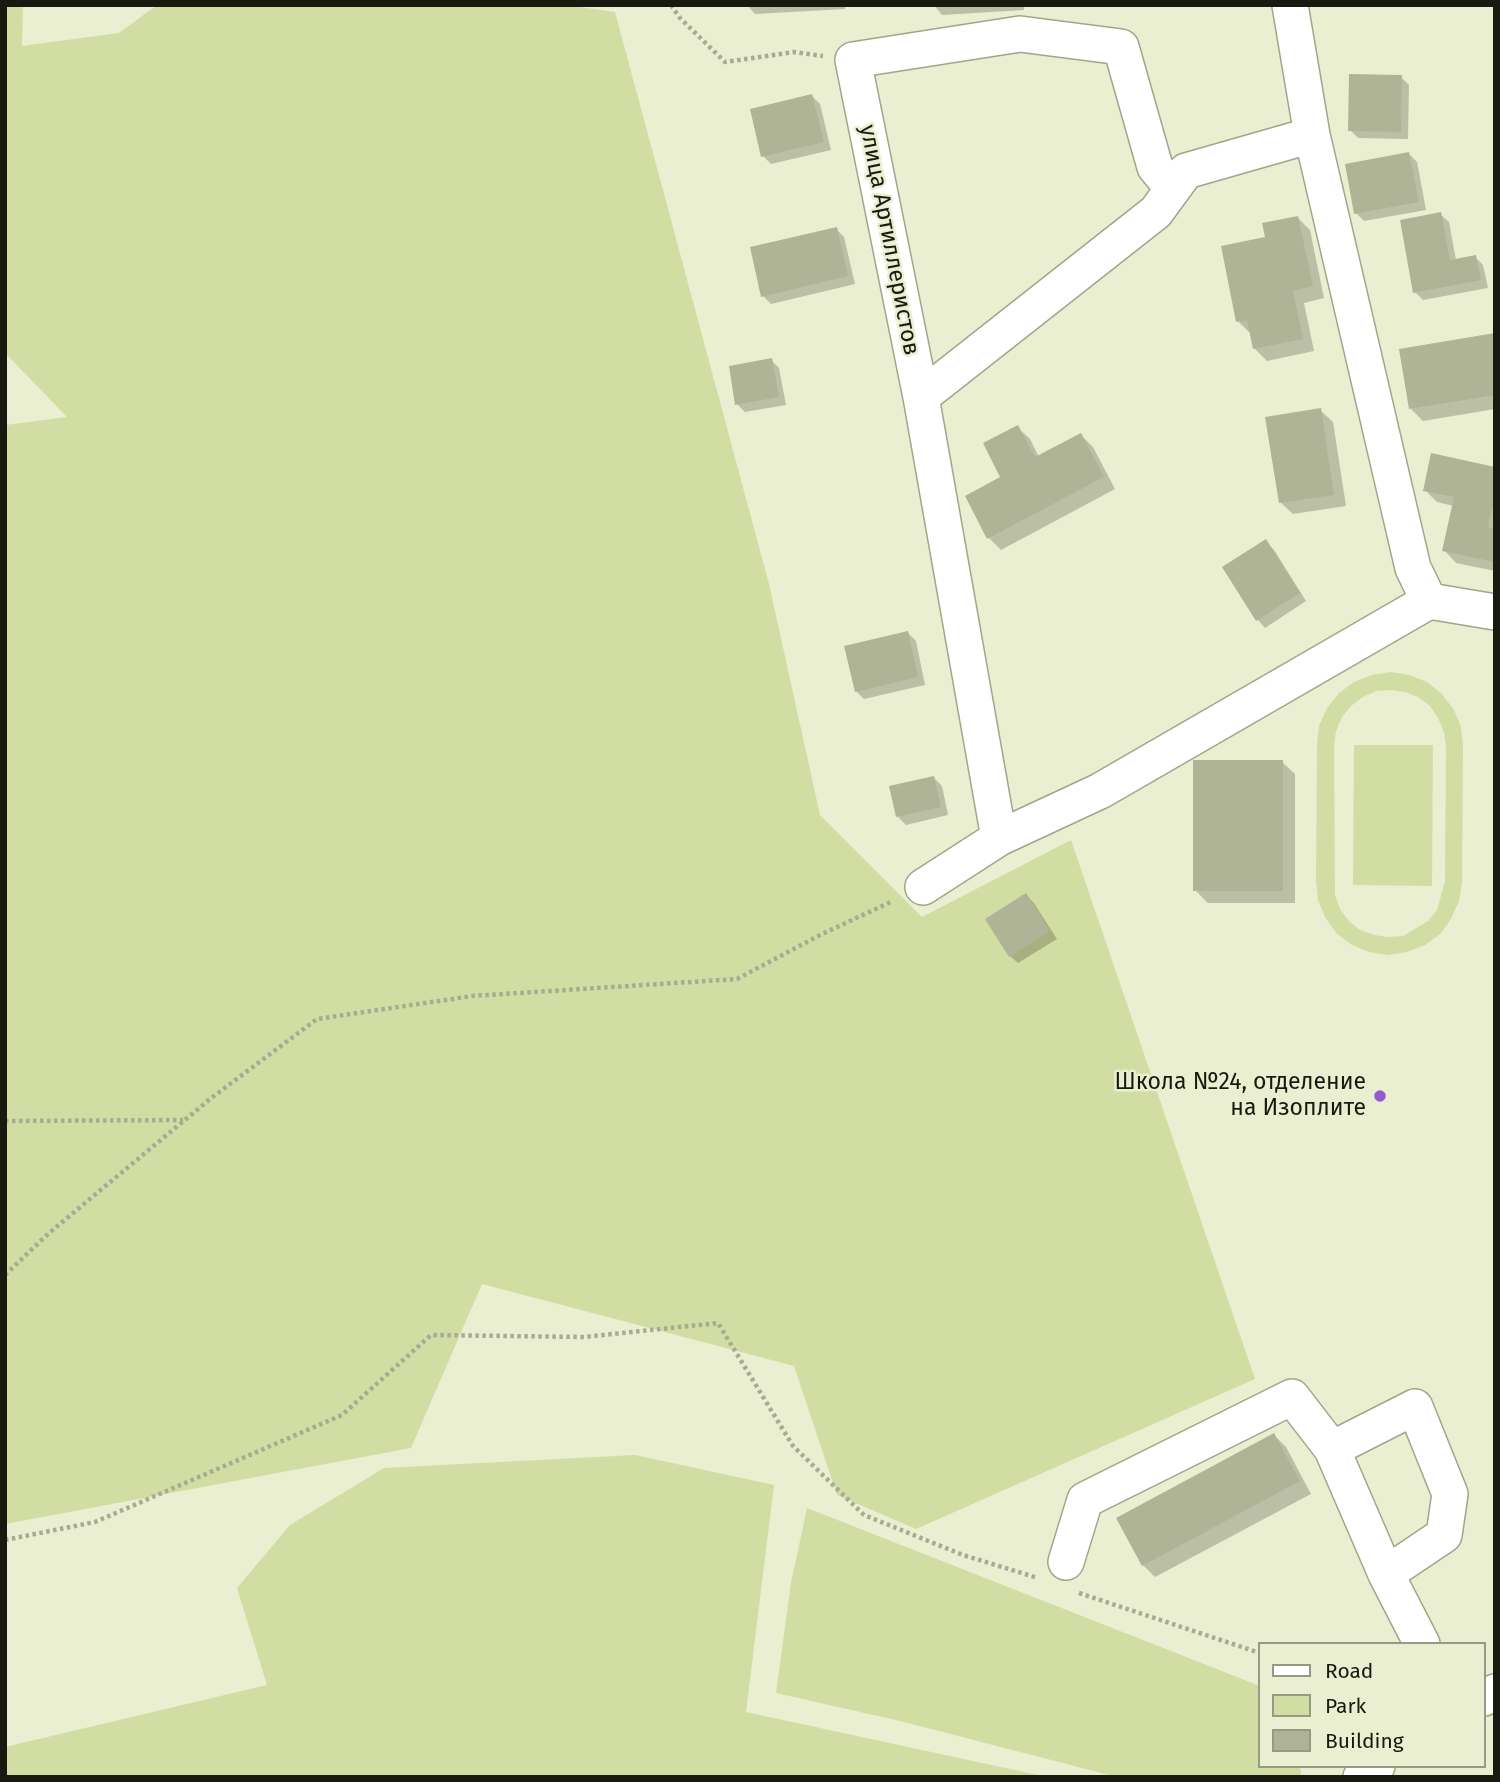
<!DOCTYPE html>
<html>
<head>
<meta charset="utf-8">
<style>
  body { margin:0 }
  #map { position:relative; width:1500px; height:1782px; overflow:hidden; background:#e9efd0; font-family:"Fira Sans",sans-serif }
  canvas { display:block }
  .frame { position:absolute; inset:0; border:7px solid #181a0f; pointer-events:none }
  .legend { position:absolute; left:1258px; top:1642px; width:228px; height:126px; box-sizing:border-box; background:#e9efd0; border:2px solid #959a83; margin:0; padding:9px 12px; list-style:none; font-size:21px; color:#181a0f }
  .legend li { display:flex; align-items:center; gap:14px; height:35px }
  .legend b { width:35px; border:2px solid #959a83 }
</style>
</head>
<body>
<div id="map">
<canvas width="1500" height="1782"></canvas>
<div class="frame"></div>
<ul class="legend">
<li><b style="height:9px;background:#fff"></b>Road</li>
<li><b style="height:19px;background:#d2dda3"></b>Park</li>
<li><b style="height:19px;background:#afb497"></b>Building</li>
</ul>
</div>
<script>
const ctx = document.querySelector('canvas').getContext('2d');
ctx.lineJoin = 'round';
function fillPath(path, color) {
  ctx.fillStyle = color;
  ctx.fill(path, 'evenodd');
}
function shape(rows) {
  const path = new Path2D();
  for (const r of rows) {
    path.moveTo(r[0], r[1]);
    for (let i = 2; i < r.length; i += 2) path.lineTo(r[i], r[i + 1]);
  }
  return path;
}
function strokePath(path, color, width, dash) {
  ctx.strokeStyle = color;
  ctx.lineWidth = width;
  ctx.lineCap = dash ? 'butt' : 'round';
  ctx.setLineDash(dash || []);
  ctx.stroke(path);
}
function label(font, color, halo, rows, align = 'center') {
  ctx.font = font + ' "Fira Sans",sans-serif';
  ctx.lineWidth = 5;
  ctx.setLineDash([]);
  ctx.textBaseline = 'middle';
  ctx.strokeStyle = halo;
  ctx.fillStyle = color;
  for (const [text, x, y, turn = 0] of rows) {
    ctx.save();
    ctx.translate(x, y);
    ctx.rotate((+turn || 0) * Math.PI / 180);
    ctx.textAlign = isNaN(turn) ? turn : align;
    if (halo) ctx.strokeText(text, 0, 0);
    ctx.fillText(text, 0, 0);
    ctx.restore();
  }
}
fillPath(shape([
  [5,5,23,5,22,46,119,33,157,5,566,5,615,12,769,584,820,815,922,917,1071,840,1255,1379,916,1529,837,1495,794,1366,482,1284,411,1448,5,1524,5,425,67,417,5,353],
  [1391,672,1409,675,1427,682,1442,694,1454,710,1461,727,1463,746,1462,882,1459,901,1451,919,1440,934,1425,945,1407,952,1388,955,1369,952,1352,945,1336,933,1325,917,1318,900,1316,881,1317,745,1319,726,1327,708,1339,693,1354,682,1372,675],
  [1390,690,1405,692,1418,697,1430,706,1438,718,1444,732,1446,747,1445,881,1437,910,1428,921,1403,936,1388,937,1374,935,1360,930,1349,921,1340,909,1335,895,1334,746,1336,731,1342,717,1351,706,1363,697,1376,691],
  [1354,745,1433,745,1432,886,1353,885],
  [635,1455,774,1485,746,1712,1047,1777,5,1777,5,1747,267,1685,237,1588,290,1525,384,1468],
  [807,1508,1260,1686,1260,1766,1300,1766,1301,1774,1297,1777,1117,1777,900,1721,776,1693,791,1583]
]), '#d2dda3');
fillPath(shape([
  [845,5,845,9,755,14,747,5],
  [934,5,1024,5,1024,10,942,15],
  [1145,5,1249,5,1146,7],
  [1401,77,1409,85,1408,139,1358,138,1350,130],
  [812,96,820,104,831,150,771,164,763,156],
  [1409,154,1417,162,1426,210,1364,221,1356,213],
  [1440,214,1449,222,1456,260,1475,257,1483,265,1488,288,1423,300,1415,292],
  [1298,218,1310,230,1324,298,1304,303,1314,351,1267,361,1255,349,1250,333,1238,321,1267,238],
  [836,229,844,237,855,284,771,304,763,296],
  [1494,335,1495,409,1423,421,1411,409],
  [771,360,779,368,786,405,745,412,737,404],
  [1320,410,1333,422,1346,506,1293,514,1280,502],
  [1017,427,1030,439,1039,457,1081,435,1093,447,1115,489,1001,550,989,538],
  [1495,468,1495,571,1456,563,1444,550,1454,506,1437,502,1425,490],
  [1266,542,1274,550,1306,601,1265,628,1258,620],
  [908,633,916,641,925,685,864,699,856,691],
  [1282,762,1295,774,1295,903,1208,903,1195,890],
  [934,778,942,786,948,815,906,825,898,817],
  [1026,895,1034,903,1057,939,1018,963,1010,956],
  [1274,1435,1286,1447,1311,1494,1155,1577,1143,1565]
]), '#0003');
fillPath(shape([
  [1349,74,1402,75,1401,132,1348,131],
  [812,94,824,142,761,157,750,109],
  [1409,152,1419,202,1354,214,1345,164],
  [1441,212,1450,260,1476,255,1481,280,1413,293,1400,220],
  [1298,216,1313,286,1293,291,1303,339,1253,349,1247,320,1236,322,1221,246,1265,237,1262,223],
  [837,227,848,276,761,297,750,247],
  [1495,333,1495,395,1409,409,1399,349],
  [772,358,779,397,735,405,729,366],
  [1321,408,1334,495,1279,503,1265,417],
  [1018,425,1035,457,1081,433,1104,477,987,539,965,496,1000,477,983,443],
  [1431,453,1495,467,1495,497,1488,527,1495,529,1495,562,1442,551,1454,497,1423,491],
  [1266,539,1300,593,1256,621,1222,567],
  [908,631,918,677,855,692,844,646],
  [1193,760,1283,760,1283,891,1193,891],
  [934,776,941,807,896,817,889,786],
  [1026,893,1050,931,1009,957,985,919],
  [1274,1433,1300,1481,1142,1566,1116,1518]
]), '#afb497');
const minor = shape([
  [1290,5,1312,135,1413,568,1429,601],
  [921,397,1156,212,1186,171,1312,135],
  [1429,601,1495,612],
  [999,838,921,397,853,60,1020,34,1121,47,1155,167,1173,189],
  [923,887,999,838,1100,791,1429,601],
  [1332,1449,1415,1407,1450,1494,1444,1535,1386,1574,1422,1644],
  [1066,1562,1085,1500,1292,1397,1332,1449,1386,1574],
  [1484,1698,1495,1692],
  [1361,1777,1377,1766]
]);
strokePath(minor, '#a0a689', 38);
strokePath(shape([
  [671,5,680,18,725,62,794,52,823,56],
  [5,1121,183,1120],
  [5,1275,49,1233,210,1099,317,1019,472,996,737,979,822,934,893,901],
  [5,1540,95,1522,342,1415,431,1335,584,1337,718,1323,793,1446,864,1515,963,1555,1038,1578],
  [1079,1593,1260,1653]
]), '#a6ab92', 4.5, [3.5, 3.5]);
strokePath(minor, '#fff', 35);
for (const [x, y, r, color] of [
  [1380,1096,7,"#9658ce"]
]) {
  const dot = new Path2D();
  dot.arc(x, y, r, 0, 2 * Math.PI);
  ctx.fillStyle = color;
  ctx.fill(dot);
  strokePath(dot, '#e9efd0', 2.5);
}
label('23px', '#181a0f', '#e9efd0', [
  ["улица Артиллеристов",889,240,79]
]);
label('23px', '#181a0f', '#e9efd0', [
  ["Школа №24, отделение",1366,1083],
  ["на Изоплите",1366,1109]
], 'right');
</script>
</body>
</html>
